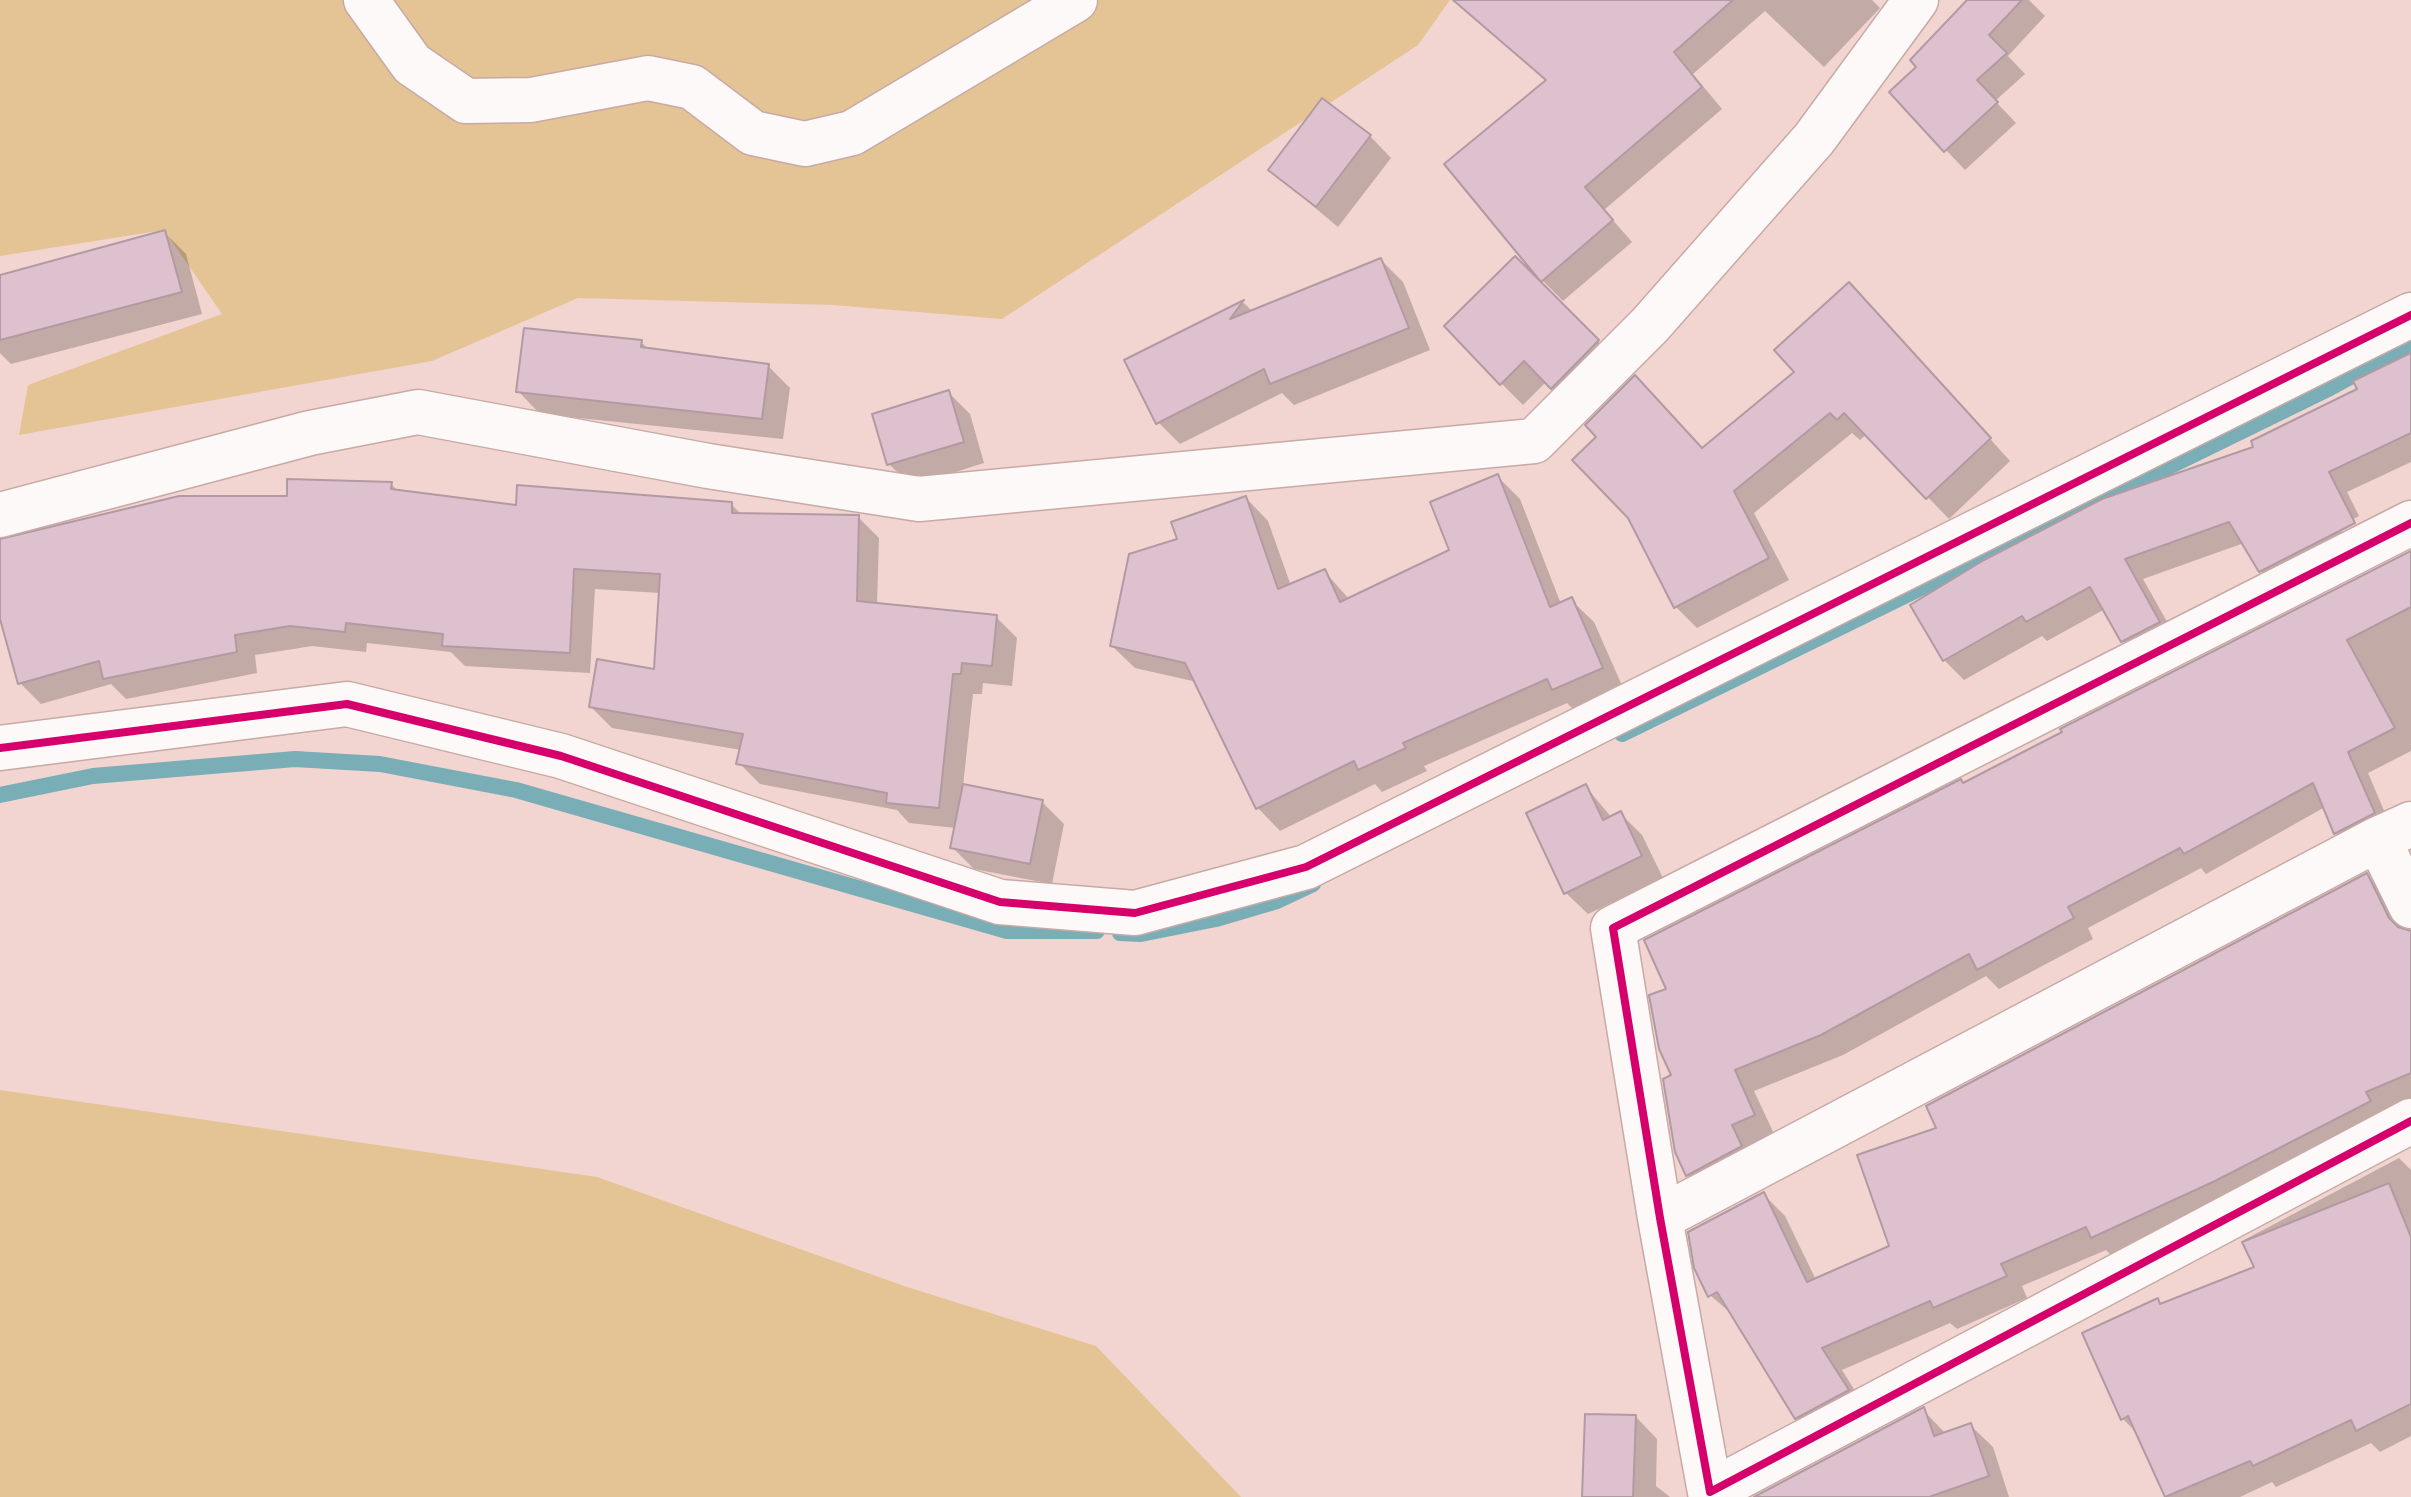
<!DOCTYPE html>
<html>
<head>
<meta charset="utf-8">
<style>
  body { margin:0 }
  canvas { display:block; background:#f2d4d0 }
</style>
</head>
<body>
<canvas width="2411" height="1497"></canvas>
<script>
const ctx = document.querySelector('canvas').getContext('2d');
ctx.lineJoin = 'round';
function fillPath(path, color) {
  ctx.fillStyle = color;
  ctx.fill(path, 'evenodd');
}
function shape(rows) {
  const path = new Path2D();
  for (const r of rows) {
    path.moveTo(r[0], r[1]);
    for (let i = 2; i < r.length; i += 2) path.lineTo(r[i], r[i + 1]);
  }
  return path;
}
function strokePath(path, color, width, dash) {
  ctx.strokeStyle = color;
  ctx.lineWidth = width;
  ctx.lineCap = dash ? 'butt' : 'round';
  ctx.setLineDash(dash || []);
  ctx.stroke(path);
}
fillPath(shape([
  [0,0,1450,0,1418,45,1002,319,833,305,578,298,432,361,19,435,28,385,222,314,164,230,0,256],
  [0,1090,597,1177,907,1287,1096,1346,1241,1497,0,1497]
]), '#e4c494');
fillPath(shape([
  [1455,0,1872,0,1880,8,1824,67,1765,11,1693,74,1722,109,1604,210,1632,242,1563,301,1542,280,1547,81],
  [1969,0,2029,0,2045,16,2008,56,2025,74,1995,101,2016,123,1965,170,1946,150,1919,67],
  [1370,136,1391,158,1338,227,1270,170],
  [164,232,186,254,202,314,11,364,0,353,0,278],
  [1515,259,1620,363,1574,409,1546,382,1523,405,1501,383],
  [1381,260,1403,282,1430,350,1294,405,1282,393,1180,444,1158,422,1127,361,1244,303,1253,312],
  [1871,307,2010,461,1949,519,1867,434,1860,440,1852,433,1754,513,1789,580,1697,628,1676,607,1703,450],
  [641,342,649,350,768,366,790,388,783,439,540,414,519,392],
  [2411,355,2411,462,2347,492,2359,516,2339,527,2353,554,2281,591,2261,571,2244,543,2143,579,2179,643,2142,661,2123,641,2105,609,2047,641,2042,636,1964,680,1944,660,2256,448,2359,390],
  [948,392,970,414,984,463,911,486,889,464],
  [1497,476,1520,499,1561,604,1571,600,1594,622,1624,690,1576,712,1567,703,1424,766,1427,771,1382,792,1375,784,1280,831,1258,808,1197,682,1135,668,1112,646,1179,541,1246,498,1268,521,1291,586,1324,571,1350,600,1452,551],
  [391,484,399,492,517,508,731,504,743,516,858,517,879,538,877,605,996,617,1017,638,1012,686,983,683,982,694,973,694,963,786,1042,802,1064,824,1052,884,974,869,952,847,956,828,909,823,897,810,760,784,739,763,741,750,612,728,591,707,656,671,660,593,595,589,590,673,465,666,451,652,367,643,366,652,312,646,255,655,257,673,126,699,111,684,41,704,20,683,0,603,0,541],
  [2411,553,2411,751,2368,773,2394,834,2357,853,2336,833,2325,807,2206,874,2201,868,2088,928,2093,939,1999,989,1986,976,1843,1055,1754,1091,1775,1136,1708,1196,1687,1175,1673,1076,1669,990,1964,785],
  [1586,787,1612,818,1621,814,1642,835,1663,878,1588,914,1566,893],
  [2367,876,2388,897,2411,932,2411,1104,2115,1259,2106,1250,2022,1286,2027,1298,1957,1329,1950,1323,1842,1370,1869,1413,1819,1439,1797,1417,1734,1316,1710,1295,1763,1194,1785,1216,1816,1280,1891,1247,1939,1129],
  [2399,1158,2411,1170,2411,1436,2380,1452,2371,1443,2276,1487,2272,1482,2240,1497,2167,1497,2139,1435,2123,1419,2157,1301,2162,1305,2256,1268,2244,1240],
  [1923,1410,1946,1434,1971,1426,1993,1447,2009,1497,1754,1497],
  [1636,1417,1657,1439,1656,1486,1670,1497,1584,1497]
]), '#0003');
strokePath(shape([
  [1622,734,2330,388,2411,344],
  [0,795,93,776,295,759,380,764,516,790,1007,931,1097,931],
  [1120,933,1141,934,1216,919,1277,901,1313,884]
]), '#7aaeb6', 16);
const building = shape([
  [1453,0,1733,0,1674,52,1702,87,1585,187,1613,220,1541,282,1444,164,1546,80,1453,0],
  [1967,0,2022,0,1989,35,2007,53,1977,80,1998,102,1944,152,1889,92,1916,67,1910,60,1967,0],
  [1322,98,1371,135,1316,207,1268,170,1322,98],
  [165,230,182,292,0,340,0,275,165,230],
  [1515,256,1599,340,1551,389,1524,361,1500,385,1444,326,1515,256],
  [1381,258,1409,328,1270,384,1264,369,1156,424,1124,360,1244,300,1230,319,1381,258],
  [1849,282,1991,438,1926,499,1844,413,1837,420,1830,413,1734,491,1769,558,1674,608,1628,518,1572,460,1596,437,1585,425,1635,375,1702,448,1794,372,1774,350,1849,282],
  [524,328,642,340,641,347,769,364,762,419,516,392,524,328],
  [2411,353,2411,433,2329,472,2355,523,2259,572,2229,522,2125,559,2160,622,2121,642,2090,587,2026,622,2022,616,1943,661,1910,605,1984,560,2102,499,2253,447,2251,441,2357,389,2353,381,2411,353],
  [949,390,964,442,887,465,872,414,949,390],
  [1498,474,1550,607,1572,597,1603,668,1552,690,1547,679,1403,743,1406,748,1358,770,1354,761,1256,809,1185,663,1110,646,1129,554,1177,539,1171,522,1246,496,1278,589,1325,569,1340,602,1449,550,1430,502,1498,474],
  [287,479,392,482,391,489,516,505,517,485,732,502,732,513,859,515,857,601,997,615,992,666,962,663,961,674,953,674,939,808,886,803,887,793,736,764,743,734,589,707,597,659,654,669,660,574,574,569,570,653,442,646,443,634,346,623,345,632,290,626,235,635,237,652,103,679,99,661,18,684,0,619,0,539,179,496,287,496,287,479],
  [2411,551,2411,607,2347,640,2395,728,2348,752,2375,813,2334,834,2313,783,2184,854,2180,848,2068,907,2074,918,1977,970,1969,954,1821,1035,1735,1070,1755,1115,1732,1125,1742,1146,1686,1176,1675,1152,1663,1079,1671,1075,1659,1049,1649,995,1666,989,1644,940,1961,779,1963,783,2062,732,2060,729,2411,551],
  [963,784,1043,800,1030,864,950,848,963,784],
  [1586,784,1603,820,1621,811,1642,856,1564,894,1526,813,1586,784],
  [2367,873,2389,918,2398,927,2411,931,2411,1073,2366,1092,2371,1101,2215,1181,2091,1238,2086,1227,2001,1264,2007,1276,1933,1308,1930,1301,1822,1348,1849,1390,1795,1419,1717,1292,1708,1297,1694,1268,1688,1232,1764,1192,1807,1282,1889,1246,1857,1155,1936,1128,1926,1106,2367,873],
  [2389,1183,2411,1237,2411,1404,2356,1431,2351,1420,2253,1466,2250,1461,2165,1497,2128,1416,2121,1420,2082,1333,2158,1298,2160,1304,2254,1267,2242,1242,2389,1183],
  [1924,1407,1934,1436,1971,1423,1989,1476,1929,1497,1754,1497,1924,1407],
  [1585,1414,1636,1415,1633,1497,1582,1497,1585,1414]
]);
fillPath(building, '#dec1ce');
strokePath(building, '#b29aa2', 2);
const minor = shape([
  [366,0,412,64,466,101,531,100,648,78,692,87,753,133,805,144,852,133,1075,0],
  [0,515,310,433,418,412,708,466,919,499,1534,441,1650,325,1814,139,1916,0],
  [2411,523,1613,928,1660,1218,1710,1492,2411,1121],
  [0,748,347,704,561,756,1000,902,1135,913,1306,867,2411,315],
  [2411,824,2378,839,2411,906],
  [1660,1218,2378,839]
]);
strokePath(minor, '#c7aaa6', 47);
strokePath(minor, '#fdf9f8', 44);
strokePath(shape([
  [2411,523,1613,928,1660,1218,1710,1492,2411,1121],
  [0,748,347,704,561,756,1000,902,1135,913,1306,867,2411,315]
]), '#d6006c', 8);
</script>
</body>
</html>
